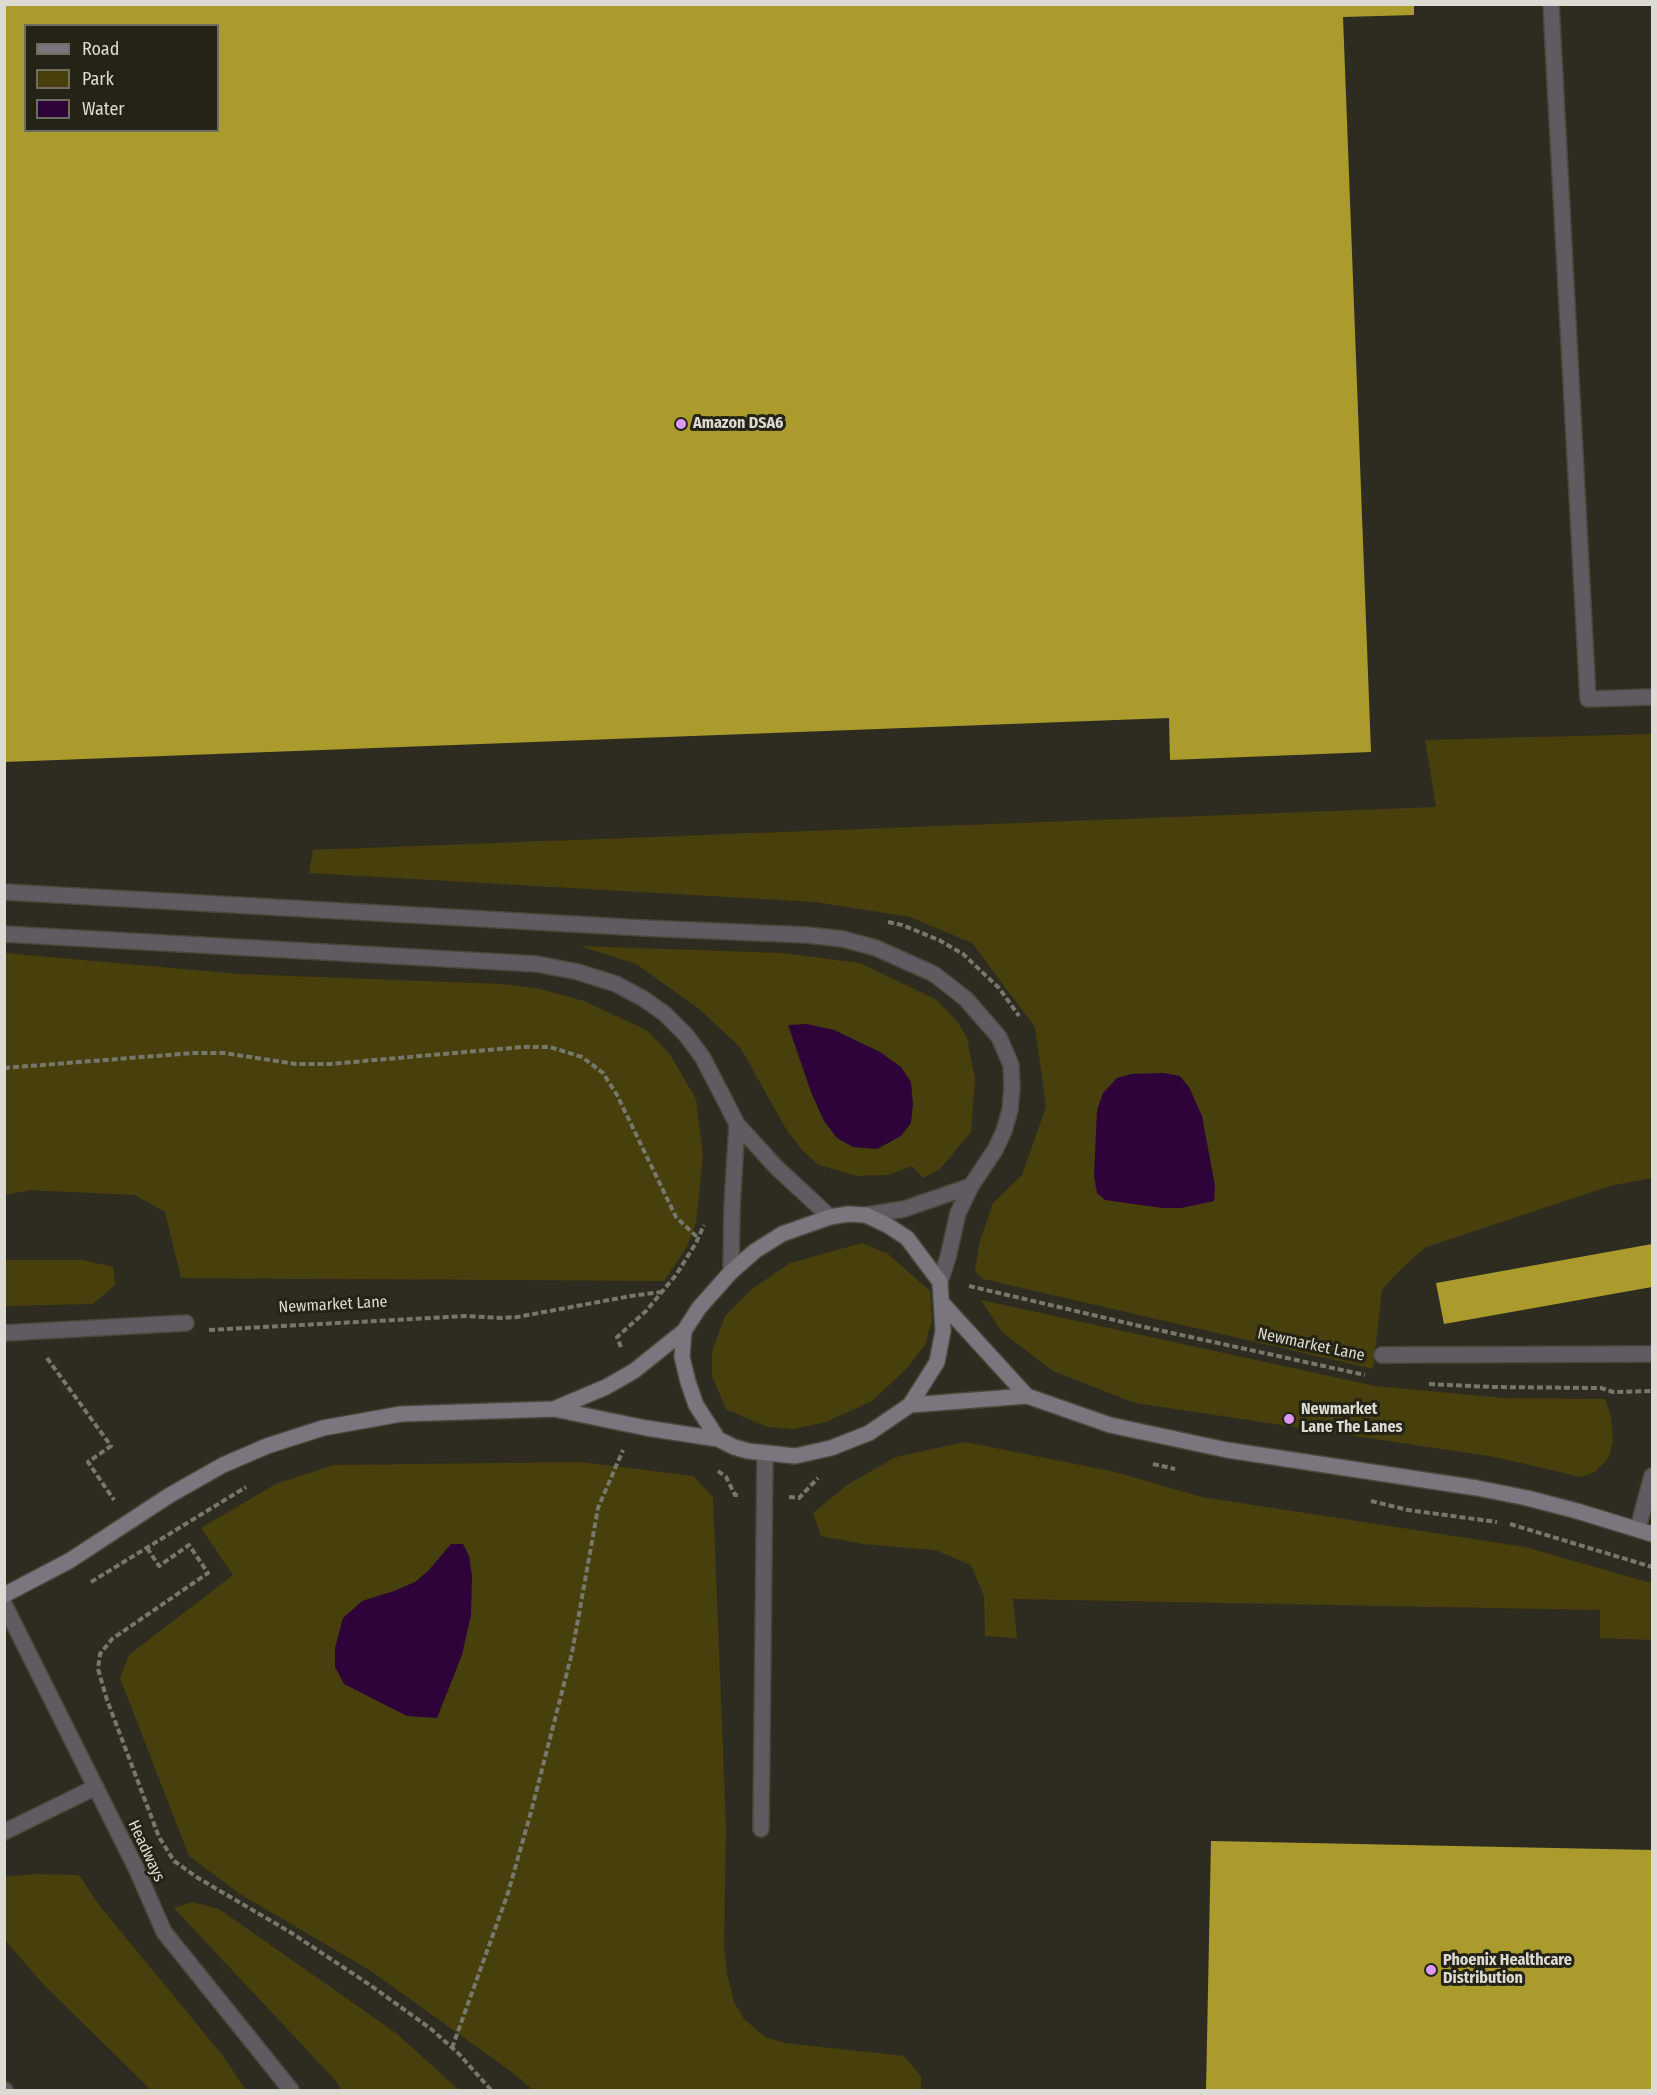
<!DOCTYPE html>
<html>
<head>
<meta charset="utf-8">
<style>
  body { margin:0 }
  #map { position:relative; width:1657px; height:2095px; overflow:hidden; background:#2e2c20; font-family:"Fira Sans Condensed",sans-serif }
  canvas { display:block }
  .frame { position:absolute; inset:0; border:6px solid #dcdbd3; pointer-events:none }
  .legend { position:absolute; left:24px; top:24px; width:195px; height:108px; box-sizing:border-box; background:#242316; border:2px solid #6e6d62; margin:0; padding:8px 10px; list-style:none; font-size:18px; color:#dcdbd3 }
  .legend li { display:flex; align-items:center; gap:12px; height:30px }
  .legend b { width:30px; border:2px solid #6e6d62 }
</style>
</head>
<body>
<div id="map">
<canvas width="1657" height="2095"></canvas>
<div class="frame"></div>
<ul class="legend">
<li><b style="height:8px;background:#7b757e"></b>Road</li>
<li><b style="height:16px;background:#47400c"></b>Park</li>
<li><b style="height:16px;background:#2d0339"></b>Water</li>
</ul>
</div>
<script>
const ctx = document.querySelector('canvas').getContext('2d');
ctx.lineJoin = 'round';
function fillPath(path, color) {
  ctx.fillStyle = color;
  ctx.fill(path, 'evenodd');
}
function shape(rows) {
  const path = new Path2D();
  for (const r of rows) {
    path.moveTo(r[0], r[1]);
    for (let i = 2; i < r.length; i += 2) path.lineTo(r[i], r[i + 1]);
  }
  return path;
}
function strokePath(path, color, width, dash) {
  ctx.strokeStyle = color;
  ctx.lineWidth = width;
  ctx.lineCap = dash ? 'butt' : 'round';
  ctx.setLineDash(dash || []);
  ctx.stroke(path);
}
function label(font, color, halo, rows, align = 'center') {
  ctx.font = font + ' "Fira Sans Condensed",sans-serif';
  ctx.lineWidth = 6;
  ctx.setLineDash([]);
  ctx.textBaseline = 'middle';
  ctx.strokeStyle = halo;
  ctx.fillStyle = color;
  for (const [text, x, y, turn = 0] of rows) {
    ctx.save();
    ctx.translate(x, y);
    ctx.rotate((+turn || 0) * Math.PI / 180);
    ctx.textAlign = isNaN(turn) ? turn : align;
    if (halo) ctx.strokeText(text, 0, 0);
    ctx.fillText(text, 0, 0);
    ctx.restore();
  }
}
fillPath(shape([
  [1652,734,1652,1178,1610,1186,1426,1247,1400,1270,1382,1290,1373,1369,983,1279,975,1271,979,1244,993,1203,1022,1175,1046,1107,1035,1027,972,943,910,917,815,902,309,873,313,850,1436,807,1425,740],
  [580,946,782,953,860,963,935,999,957,1021,967,1038,975,1079,971,1132,940,1169,923,1178,912,1166,888,1175,857,1176,819,1165,802,1150,785,1127,740,1047,698,1008,636,964],
  [5,953,239,974,503,984,540,989,584,1001,646,1030,669,1053,696,1099,703,1156,696,1223,686,1248,664,1281,181,1278,165,1212,135,1195,30,1190,5,1195],
  [862,1243,888,1254,930,1291,932,1320,925,1345,905,1370,872,1401,826,1422,794,1429,767,1427,726,1409,712,1376,712,1352,725,1316,752,1289,790,1263],
  [5,1260,83,1260,113,1267,115,1285,93,1304,5,1306],
  [981,1300,1375,1386,1503,1398,1605,1399,1611,1416,1613,1441,1609,1457,1595,1472,1581,1477,1495,1457,1135,1403,1053,1371,1002,1332],
  [965,1442,1115,1472,1202,1497,1525,1547,1651,1583,1652,1640,1600,1638,1600,1610,1013,1599,1017,1638,985,1636,984,1596,971,1565,935,1550,863,1544,821,1536,813,1513,847,1485,896,1457],
  [581,1462,693,1476,713,1497,726,1829,724,1946,727,1974,734,2002,744,2019,765,2037,785,2043,904,2056,921,2076,921,2090,533,2090,513,2073,371,1971,240,1894,189,1856,120,1678,129,1655,233,1575,201,1528,276,1484,334,1465],
  [35,1874,79,1875,99,1905,223,2056,246,2090,151,2090,44,1985,5,1940,5,1877],
  [192,1902,219,1909,396,2033,459,2090,341,2090,336,2081,174,1908]
]), '#47400c');
fillPath(shape([
  [807,1024,834,1030,880,1052,901,1067,911,1082,913,1104,911,1123,901,1136,877,1149,853,1147,837,1138,824,1121,811,1092,788,1025],
  [1163,1073,1180,1076,1189,1087,1202,1116,1215,1186,1214,1201,1181,1208,1162,1208,1105,1200,1097,1193,1094,1176,1097,1110,1103,1093,1117,1078,1131,1074],
  [451,1544,463,1544,469,1556,472,1576,471,1615,462,1655,437,1718,407,1716,344,1684,335,1667,335,1648,343,1618,362,1601,394,1591,415,1582,428,1571]
]), '#2d0339');
fillPath(shape([
  [4,4,1414,4,1414,15,1343,17,1371,752,1170,760,1169,718,4,762],
  [26,26,218,26,218,130,26,130],
  [1652,1244,1652,1287,1444,1324,1436,1283],
  [1211,1841,1652,1850,1652,2090,1206,2090]
]), '#ab9b2d');
const lane = shape([
  [1551,4,1588,699,1652,697],
  [4,934,537,964,578,972,616,984,644,999,665,1014,686,1035,703,1058,737,1124,776,1167,830,1217],
  [731,1272,732,1207,737,1124],
  [761,1829,765,1454],
  [4,1832,96,1787],
  [4,2090,5,2090]
]);
const street = shape([
  [4,892,643,928,807,935,843,939,876,948,934,974,966,999,999,1037,1011,1065,1012,1087,1010,1110,1004,1131,995,1150,971,1186,958,1213,948,1257,940,1282],
  [866,1215,904,1209,971,1186],
  [4,1333,186,1323],
  [1382,1355,1652,1354],
  [1638,1528,1652,1476],
  [4,1604,136,1868,164,1932,291,2090]
]);
const secondary = shape([
  [943,1304,1027,1396],
  [910,1405,1027,1396,1110,1425,1152,1434,1227,1450,1477,1488,1527,1498,1577,1511,1652,1534],
  [554,1409,606,1387,634,1371,684,1331,699,1308,731,1272,755,1251,782,1234,830,1217,848,1214,866,1215,887,1225,907,1238,940,1282,943,1331,937,1362,910,1405,869,1433,831,1448,795,1456,748,1451,734,1447,718,1439,696,1405,688,1382,682,1357,684,1331],
  [4,1595,69,1561,170,1495,223,1465,267,1446,323,1428,401,1414,554,1409,646,1428,718,1439]
]);
strokePath(lane, '#4a483d', 18);
strokePath(street, '#4a483d', 18);
strokePath(secondary, '#4a483d', 18);
strokePath(shape([
  [888,922,902,925,939,940,963,954,999,988,1019,1016],
  [4,1068,193,1053,224,1053,296,1064,330,1064,522,1047,550,1047,582,1057,603,1073,617,1095,676,1217,698,1238],
  [969,1286,1140,1326,1365,1375],
  [209,1330,467,1316,502,1318,517,1317,631,1296,661,1292],
  [621,1347,617,1337,646,1311,676,1275,696,1243,704,1225],
  [47,1358,111,1446,88,1462,114,1500],
  [1429,1384,1492,1387,1601,1388,1613,1392,1652,1391],
  [1153,1464,1175,1469],
  [718,1471,726,1477,735,1495,740,1495],
  [789,1497,799,1498,818,1478],
  [1371,1501,1408,1510,1497,1522],
  [1510,1524,1652,1567],
  [147,1548,159,1566,189,1545,208,1573,112,1639,100,1654,98,1669,107,1700,159,1837,174,1861,198,1878,290,1932,370,1985,431,2029,459,2054,491,2090],
  [91,1582,246,1487],
  [452,2048,508,1893,531,1812,572,1653,598,1508,623,1450]
]), '#78776c', 4, [6, 3]);
strokePath(lane, '#5f5b60', 15);
strokePath(street, '#5f5b60', 15);
strokePath(secondary, '#7b757e', 15);
for (const [x, y, r, color] of [
  [681,424,6,"#dc99f4"],
  [1289,1419,6,"#dc99f4"],
  [1431,1970,6,"#dc99f4"]
]) {
  const dot = new Path2D();
  dot.arc(x, y, r, 0, 2 * Math.PI);
  ctx.fillStyle = color;
  ctx.fill(dot);
  strokePath(dot, '#242316', 2);
}
label('bold 16px', '#dcdbd3', '#242316', [
  ["Amazon DSA6",693,424],
  ["Newmarket",1301,1410],
  ["Lane The Lanes",1301,1428],
  ["Phoenix Healthcare",1443,1961],
  ["Distribution",1443,1979]
], 'left');
label('16px', '#dcdbd3', '#242316', [
  ["Newmarket Lane",333,1305,-3],
  ["Newmarket Lane",1311,1345,12],
  ["Headways",146,1851,65]
]);
</script>
</body>
</html>
